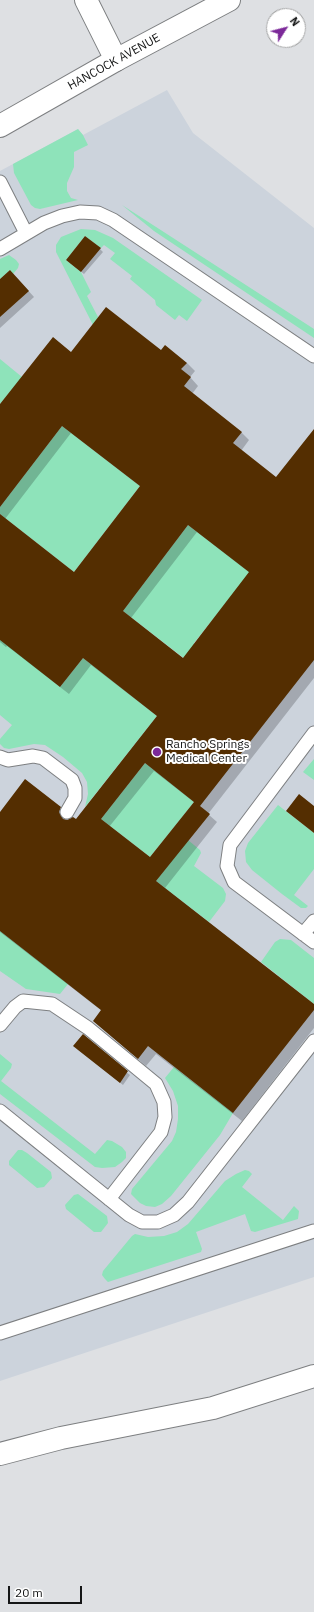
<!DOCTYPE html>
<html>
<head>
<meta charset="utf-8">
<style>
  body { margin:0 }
  #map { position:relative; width:314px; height:1612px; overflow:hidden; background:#dee0e3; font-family:"IBM Plex Sans",sans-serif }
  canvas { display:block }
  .north { position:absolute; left:266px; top:8px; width:40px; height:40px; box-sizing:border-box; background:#fff; border:1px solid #a1a2a2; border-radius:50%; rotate:54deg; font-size:11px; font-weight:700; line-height:16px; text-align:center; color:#151616 }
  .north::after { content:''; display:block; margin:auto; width:14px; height:18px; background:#7c2999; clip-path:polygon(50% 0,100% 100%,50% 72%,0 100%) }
  .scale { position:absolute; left:8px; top:1586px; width:74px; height:18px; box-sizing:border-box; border:2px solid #151616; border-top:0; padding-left:5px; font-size:12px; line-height:14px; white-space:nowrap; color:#151616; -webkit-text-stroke:3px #fff; paint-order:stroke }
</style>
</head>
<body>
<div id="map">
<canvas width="314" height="1612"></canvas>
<div class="north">N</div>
<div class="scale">20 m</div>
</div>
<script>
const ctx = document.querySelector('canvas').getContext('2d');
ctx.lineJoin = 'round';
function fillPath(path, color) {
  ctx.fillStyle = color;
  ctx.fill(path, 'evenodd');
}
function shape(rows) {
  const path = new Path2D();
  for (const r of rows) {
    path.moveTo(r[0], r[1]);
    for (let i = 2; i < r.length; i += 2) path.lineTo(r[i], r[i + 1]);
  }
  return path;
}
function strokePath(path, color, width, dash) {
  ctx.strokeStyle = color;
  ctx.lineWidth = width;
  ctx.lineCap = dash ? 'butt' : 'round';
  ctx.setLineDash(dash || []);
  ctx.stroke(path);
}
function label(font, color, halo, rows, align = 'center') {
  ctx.font = font + ' "IBM Plex Sans",sans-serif';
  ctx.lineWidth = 4;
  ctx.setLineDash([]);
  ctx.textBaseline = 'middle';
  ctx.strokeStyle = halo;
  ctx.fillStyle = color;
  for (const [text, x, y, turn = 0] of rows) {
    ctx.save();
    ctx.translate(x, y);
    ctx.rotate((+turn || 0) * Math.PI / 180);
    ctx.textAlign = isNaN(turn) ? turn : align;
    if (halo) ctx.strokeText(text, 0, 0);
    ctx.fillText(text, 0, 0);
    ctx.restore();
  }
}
fillPath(shape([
  [167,90,193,133,314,228,314,1277,0,1381,0,171,78,129,83,135]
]), '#ccd3dc');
fillPath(shape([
  [78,129,83,135,88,145,74,152,74,167,67,183,67,191,71,198,78,200,40,209,35,208,31,205,14,173,13,164],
  [122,205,314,329,314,338,154,231],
  [81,229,95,230,113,238,202,300,187,321,179,315,175,320,156,305,155,300,130,279,132,276,110,259,115,253,104,245,101,248,85,236,66,260,81,272,91,292,87,296,98,317,93,325,56,252,56,245,61,237],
  [9,255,16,260,19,264,18,268,13,274,10,270,0,279,0,259],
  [0,359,22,377,0,404],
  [62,426,140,486,74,572,0,514,0,507],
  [188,525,269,587,228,600,194,643,203,673,123,611],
  [0,636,14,650,60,687,83,658,157,716,85,807,88,794,87,782,82,773,63,757,45,745,34,744,9,749,4,748,0,744,0,739,12,725,0,715],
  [314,759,314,780,303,772],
  [145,763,194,802,150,857,101,819],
  [278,805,314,833,314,869,294,895,308,906,306,908,301,908,282,894,252,870,246,862,245,851,248,843],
  [188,840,200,850,201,853,194,866,223,888,226,894,225,901,209,922,156,881],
  [0,931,68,984,60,994,26,989,0,971],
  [280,939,291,940,314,958,314,1004,261,962,275,942],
  [0,1054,12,1064,11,1068,1,1081,95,1154,107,1140,112,1141,122,1147,126,1152,126,1158,122,1162,115,1167,102,1168,95,1167,0,1094],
  [174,1067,233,1113,220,1135,171,1196,162,1204,155,1207,146,1206,140,1203,131,1194,132,1189,172,1141,176,1132,178,1119,178,1106,173,1091,165,1078],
  [18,1150,22,1150,27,1153,51,1172,52,1178,44,1187,37,1188,9,1165,9,1161],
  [245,1170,249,1171,252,1174,242,1187,283,1220,294,1206,299,1211,298,1219,255,1232,251,1231,245,1214,196,1232,202,1249,201,1252,108,1282,105,1279,102,1275,103,1271,132,1236,135,1234,148,1237,164,1236,177,1232,188,1224,225,1181,236,1174],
  [78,1194,107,1216,108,1223,101,1232,94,1232,66,1209,65,1205,74,1195]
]), '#8ee3ba');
fillPath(shape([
  [100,249,103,252,84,274,70,263],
  [16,277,34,297,0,328,0,281],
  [161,352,187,363,195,371,190,377,198,386,192,394,241,432,249,440,241,451,276,478,314,431,314,678,208,814,217,822,165,888,314,1005,314,1028,242,1121,156,1054,146,1066,94,1021,102,1011,0,932,0,814,60,808,68,816,67,822,76,820,157,716,91,665,69,694,7,646,6,647,0,642,0,406,71,353],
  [71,433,141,487,74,573,5,519],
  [197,532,250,573,184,659,131,618],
  [154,771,195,803,150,859,109,827],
  [83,1036,130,1075,123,1085,77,1049]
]), '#0003');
fillPath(shape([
  [85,236,101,248,81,272,66,260],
  [10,270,29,291,0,317,0,279],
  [106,307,161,350,165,345,187,363,181,369,191,377,184,386,242,432,233,443,276,477,314,429,314,660,200,806,210,814,156,881,314,1004,314,1010,233,1113,148,1046,138,1059,93,1021,101,1010,0,931,0,812,25,779,61,807,59,812,63,819,67,820,73,817,76,819,157,716,83,658,60,687,0,640,0,514,74,572,140,486,62,426,0,507,0,404,53,337,71,352],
  [188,525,249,572,183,658,123,611],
  [145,763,194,802,150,857,101,819],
  [299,794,314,806,314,833,286,811],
  [83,1034,128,1071,120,1083,73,1046]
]), '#542e01');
const lane = shape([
  [0,182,26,233],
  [0,249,44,223,62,216,80,212,98,213,113,220,314,356],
  [314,733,230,845,227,866,234,882,314,942],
  [0,757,8,760,33,756,43,758,72,780,75,788,75,798,67,812],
  [303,934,314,921],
  [0,1025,15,1007,23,1001,52,1004,88,1028,156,1084,164,1102,165,1117,161,1132,109,1199],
  [0,1111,129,1215,142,1222,158,1222,174,1215,188,1202,314,1041],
  [0,1333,314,1231]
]);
const street = shape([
  [86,0,116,60]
]);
const secondary = shape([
  [0,126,116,60,229,0]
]);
const highway = shape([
  [0,1454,61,1438,213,1408,314,1376]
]);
strokePath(lane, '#7d7f81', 15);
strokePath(street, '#7d7f81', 24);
strokePath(secondary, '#7d7f81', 24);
strokePath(highway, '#7d7f81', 24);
strokePath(lane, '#fff', 13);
strokePath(street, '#fff', 22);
strokePath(secondary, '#fff', 22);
strokePath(highway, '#fff', 22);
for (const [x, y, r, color] of [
  [157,752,5,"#7c2999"]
]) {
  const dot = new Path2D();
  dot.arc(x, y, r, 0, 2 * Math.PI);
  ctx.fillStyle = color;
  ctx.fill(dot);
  strokePath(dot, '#fff', 1.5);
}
label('12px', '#151616', '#fff', [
  ["HANCOCK AVENUE",114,62,-29]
]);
label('12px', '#151616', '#fff', [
  ["Rancho Springs",166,745],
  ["Medical Center",166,759]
], 'left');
</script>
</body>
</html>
